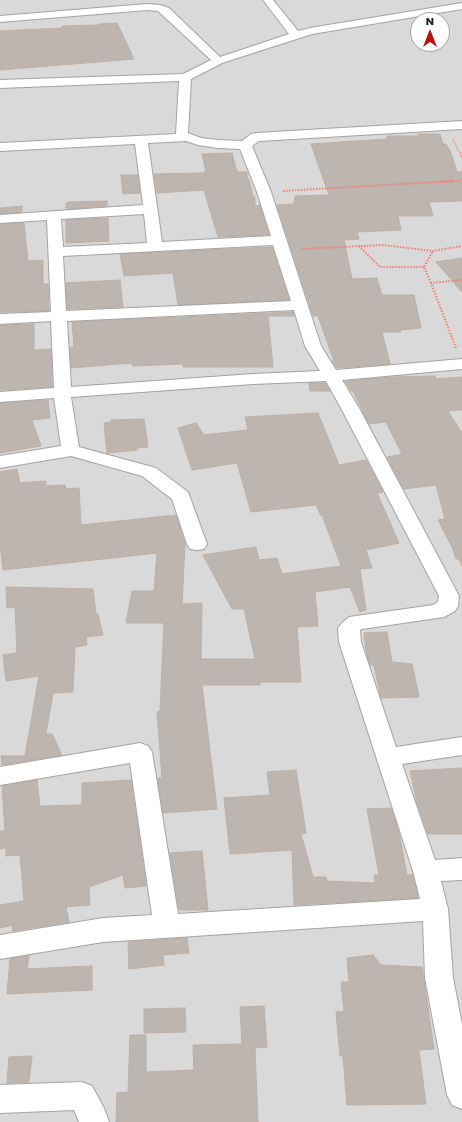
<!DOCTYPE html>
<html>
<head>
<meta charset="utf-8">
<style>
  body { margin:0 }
  #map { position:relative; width:462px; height:1122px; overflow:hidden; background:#ede9e2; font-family:Poppins,sans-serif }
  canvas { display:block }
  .north { position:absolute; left:410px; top:12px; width:40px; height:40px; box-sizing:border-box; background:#fff; border:1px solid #a4a4a4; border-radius:50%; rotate:0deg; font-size:11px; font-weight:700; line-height:16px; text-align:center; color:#1c1c1c }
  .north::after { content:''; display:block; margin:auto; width:14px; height:18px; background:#bc100c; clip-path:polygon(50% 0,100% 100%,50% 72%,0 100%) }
</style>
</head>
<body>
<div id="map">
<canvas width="462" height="1122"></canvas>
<div class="north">N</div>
</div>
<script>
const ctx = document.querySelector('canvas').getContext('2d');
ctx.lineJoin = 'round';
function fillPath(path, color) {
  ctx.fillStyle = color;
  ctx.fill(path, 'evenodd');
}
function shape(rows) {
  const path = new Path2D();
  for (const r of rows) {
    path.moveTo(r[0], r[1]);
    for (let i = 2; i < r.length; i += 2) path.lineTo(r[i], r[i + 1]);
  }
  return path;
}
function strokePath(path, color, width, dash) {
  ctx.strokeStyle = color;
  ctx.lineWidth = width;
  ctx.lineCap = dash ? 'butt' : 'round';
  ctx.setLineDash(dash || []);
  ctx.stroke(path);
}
fillPath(shape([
  [0,0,462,0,462,1122,0,1122],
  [418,20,442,20,442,44,418,44]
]), '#dad9d9');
const building = shape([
  [117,23,134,59,0,70,0,31,62,28,62,26,99,25,99,24,117,23],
  [418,134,440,134,443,144,446,144,451,153,457,172,462,172,462,201,429,202,433,216,398,216,401,230,357,232,359,239,344,240,352,279,377,278,382,295,414,295,421,328,400,330,401,332,382,332,390,364,337,368,332,361,334,361,318,316,313,316,277,205,294,204,295,196,329,195,311,144,387,139,387,136,419,136,418,134],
  [232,153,237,172,247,172,247,179,249,179,253,197,255,197,255,206,260,205,269,235,218,237,204,190,157,193,154,174,202,173,206,172,202,154,232,153],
  [121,175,138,175,140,193,123,194,121,175],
  [107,201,107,206,66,209,66,203,68,202,107,201],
  [22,206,22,212,0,214,0,208,22,206],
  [108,218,109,241,66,243,66,220,108,218],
  [24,223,28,261,43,260,43,284,48,284,49,311,0,312,0,224,24,223],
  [272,247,289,300,178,305,173,273,124,276,120,254,272,247],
  [462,258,462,292,436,262,462,258],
  [120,280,123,307,67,309,66,283,120,280],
  [293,312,294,316,268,316,273,367,183,367,183,364,133,366,131,363,71,368,70,348,74,347,72,322,293,312],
  [34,324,34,350,51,349,52,387,0,390,0,325,34,324],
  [435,376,436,379,462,377,462,410,448,411,462,433,462,566,459,559,456,559,453,549,438,520,445,519,436,485,404,489,387,457,402,454,386,422,369,424,353,391,351,391,345,381,394,377,435,376],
  [309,383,325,383,330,391,310,391,309,383],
  [48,400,50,418,32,420,41,446,0,453,0,403,48,400],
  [318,413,339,465,366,460,383,492,377,493,399,543,366,550,372,568,360,569,366,610,360,612,350,587,315,592,318,626,297,627,301,682,260,682,260,685,202,685,217,809,163,813,158,778,162,778,157,712,160,711,164,623,126,623,132,591,154,591,157,553,3,570,0,544,0,472,17,469,20,483,46,481,46,486,65,485,66,489,79,488,81,525,176,515,185,544,182,604,202,603,201,659,255,659,244,609,232,609,203,555,256,547,259,560,277,558,282,574,341,566,322,515,321,516,316,505,251,512,237,463,192,470,178,428,196,423,204,435,248,430,245,417,318,413],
  [144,419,148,447,137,448,137,450,107,453,104,423,111,422,111,420,144,419],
  [6,587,93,589,96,614,98,614,103,635,86,637,87,645,75,647,73,692,53,693,46,734,52,734,62,755,2,765,1,756,25,756,39,676,6,681,3,655,17,653,15,607,7,608,6,587],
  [387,632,392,662,412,664,419,697,381,698,374,665,370,665,366,651,364,633,387,632],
  [462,768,462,834,428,834,417,803,410,771,462,768],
  [296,770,306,833,301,834,313,877,326,877,327,881,375,883,374,875,379,875,367,809,391,808,399,833,407,875,413,875,418,898,294,905,292,850,230,854,224,798,270,795,267,772,296,770],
  [37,780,40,806,82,805,82,783,131,780,146,886,125,888,123,875,89,887,90,905,66,907,69,922,12,931,13,925,0,928,0,905,24,901,20,855,6,856,6,848,0,849,0,831,5,831,2,786,37,780],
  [202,851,208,910,179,910,170,853,202,851],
  [187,938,189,953,163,955,164,965,129,969,128,942,187,938],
  [373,955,381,965,422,967,434,1049,419,1050,426,1104,347,1105,343,1056,340,1056,336,1012,344,1011,341,982,349,982,347,958,373,955],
  [29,956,27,969,92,966,92,990,7,994,10,959,29,956],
  [264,1006,267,1047,255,1048,258,1122,116,1122,117,1093,128,1092,130,1035,146,1035,146,1072,194,1070,193,1045,242,1044,240,1007,264,1006],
  [185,1008,186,1032,144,1033,144,1009,185,1008],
  [32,1056,29,1082,7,1083,9,1057,32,1056]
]);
fillPath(building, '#bdb5af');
strokePath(building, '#bdb0a5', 1);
const street = shape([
  [263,0,273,0,298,31,310,28,462,3,462,9,312,34,222,63,191,79,188,133,201,138,218,140,242,141,251,134,256,133,462,121,462,129,259,141,252,146,271,192,321,346,336,370,462,359,462,369,342,380,359,408,459,596,458,606,455,611,444,617,362,629,360,630,361,642,396,747,462,737,462,755,402,764,435,860,462,858,462,880,441,881,448,909,453,978,462,1024,462,1109,452,1105,447,1095,425,978,423,921,103,942,0,959,0,935,103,918,152,915,130,763,0,785,0,767,140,743,148,746,152,752,178,914,420,899,413,871,339,642,338,628,342,623,349,617,433,605,438,602,439,596,341,408,326,381,253,384,71,397,79,447,156,468,188,492,207,544,204,549,197,550,190,549,187,544,172,499,142,476,71,456,0,468,0,456,61,446,54,398,0,402,0,392,54,388,51,321,0,324,0,314,51,312,47,220,0,223,0,215,143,205,135,144,0,151,0,143,176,134,179,81,0,88,0,80,183,74,211,60,158,11,147,10,0,22,0,16,147,4,160,5,169,8,220,57,289,34,263,0],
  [186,141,198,145,218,148,240,149,257,192,271,236,162,242,148,143,186,141],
  [144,214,147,243,63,247,61,219,144,214],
  [273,245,291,301,66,311,63,256,273,245],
  [294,310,305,346,320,371,253,374,71,387,67,321,294,310],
  [82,1082,92,1086,104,1108,109,1122,79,1122,74,1110,0,1113,0,1085,82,1082]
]);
strokePath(street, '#a3a3a3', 2);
strokePath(shape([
  [453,140,462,157],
  [436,182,462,181]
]), '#f17f6e', 1.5, [1, 1]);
strokePath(shape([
  [283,191,454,181],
  [359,246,380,267,424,267],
  [301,249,383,245,433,251,462,246],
  [431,283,424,267,433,251],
  [456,348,431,283,462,280]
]), '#f17f6e', 2, [1.5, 1.5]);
fillPath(street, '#fff');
</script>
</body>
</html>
